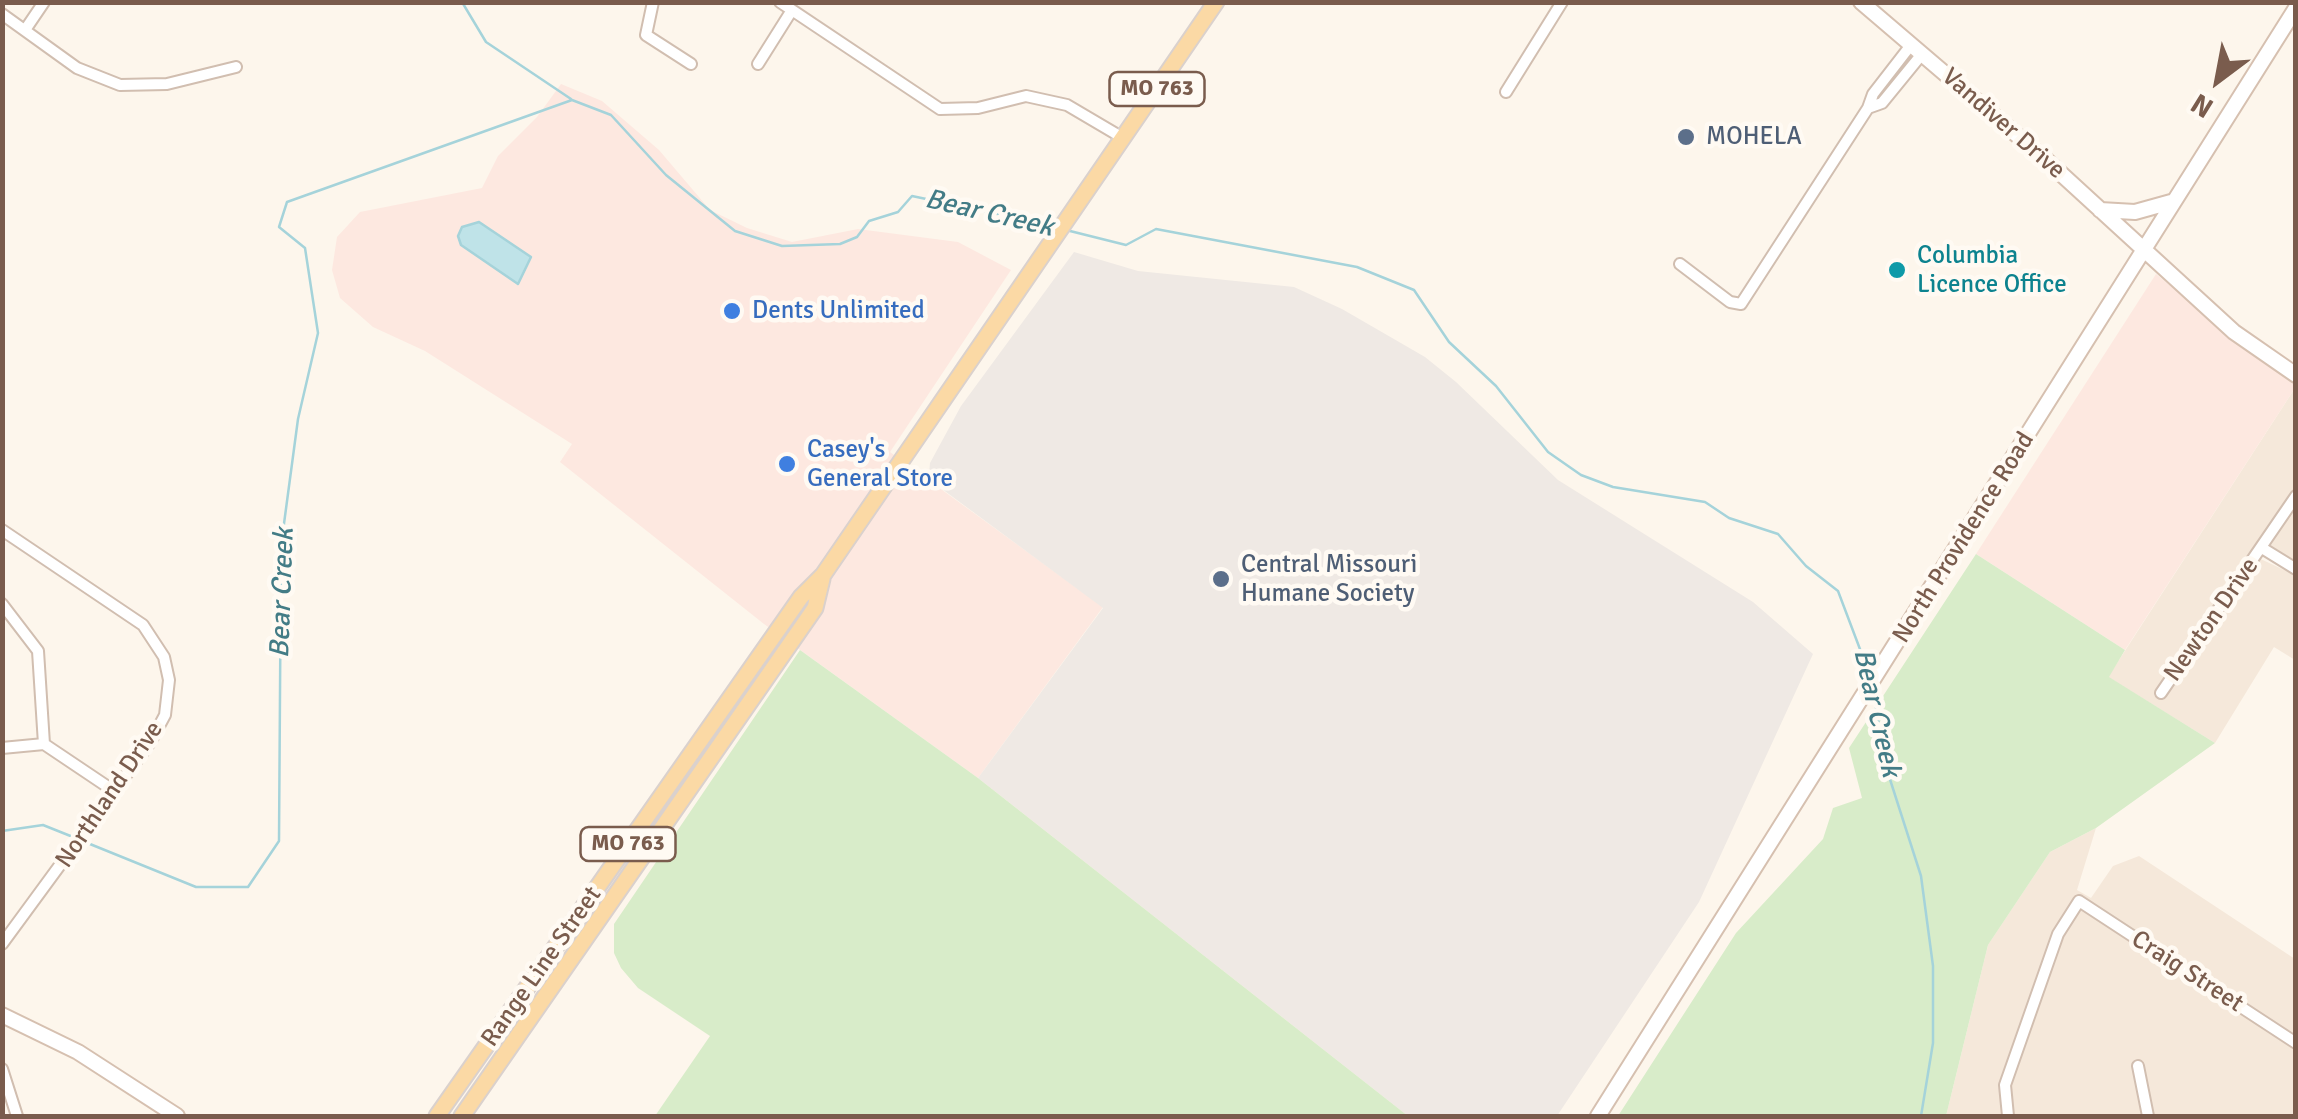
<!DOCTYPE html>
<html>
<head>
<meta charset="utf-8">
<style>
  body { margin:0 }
  #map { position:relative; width:2298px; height:1119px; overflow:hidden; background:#fdf6ec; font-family:Signika,sans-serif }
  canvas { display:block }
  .frame { position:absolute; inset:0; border:5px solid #7a5c4d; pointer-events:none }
  .north { position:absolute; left:2168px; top:30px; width:100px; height:100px; -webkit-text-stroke:8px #fffaf3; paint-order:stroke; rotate:212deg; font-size:28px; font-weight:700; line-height:40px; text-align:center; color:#7a5c4d }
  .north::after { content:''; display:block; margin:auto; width:35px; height:45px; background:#7a5c4d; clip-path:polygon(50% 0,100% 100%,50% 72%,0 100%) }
</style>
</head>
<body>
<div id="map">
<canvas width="2298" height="1119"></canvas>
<div class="frame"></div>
<div class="north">N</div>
</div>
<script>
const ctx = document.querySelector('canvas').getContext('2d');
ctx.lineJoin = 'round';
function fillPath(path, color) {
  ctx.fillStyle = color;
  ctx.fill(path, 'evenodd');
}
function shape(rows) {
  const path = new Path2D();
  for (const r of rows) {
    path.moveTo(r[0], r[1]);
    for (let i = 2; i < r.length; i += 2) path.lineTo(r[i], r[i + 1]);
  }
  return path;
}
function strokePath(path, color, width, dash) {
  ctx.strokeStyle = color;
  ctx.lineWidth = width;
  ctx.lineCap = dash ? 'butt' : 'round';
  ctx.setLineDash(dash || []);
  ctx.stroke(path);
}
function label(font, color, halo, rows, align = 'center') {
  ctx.font = font + ' Signika,sans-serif';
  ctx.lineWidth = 9;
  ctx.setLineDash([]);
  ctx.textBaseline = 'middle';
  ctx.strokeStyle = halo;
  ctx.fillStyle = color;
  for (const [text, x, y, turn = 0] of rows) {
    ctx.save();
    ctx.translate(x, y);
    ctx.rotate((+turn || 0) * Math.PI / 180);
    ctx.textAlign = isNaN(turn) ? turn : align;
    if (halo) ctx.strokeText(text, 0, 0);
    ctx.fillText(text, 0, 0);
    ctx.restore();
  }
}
fillPath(shape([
  [2295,388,2295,561,2264,541,2252,555,2295,575,2295,660,2274,647,2215,743,2108,677],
  [2096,828,2077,890,2091,898,2113,866,2139,856,2295,959,2295,1116,1946,1116,1988,945,2050,852]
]), '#f5e8da');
fillPath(shape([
  [561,84,602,101,659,150,710,210,747,228,792,242,858,229,958,242,1011,270,890,452,1103,607,978,778,764,624,560,462,572,444,425,351,373,327,340,298,332,270,337,237,360,212,482,188,498,156,537,117],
  [2156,274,2247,349,2295,380,2295,388,2125,650,1976,554]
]), '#fde8e0');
fillPath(shape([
  [1074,252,1138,271,1294,287,1342,309,1425,357,1456,382,1558,480,1753,602,1813,654,1699,902,1557,1116,1408,1116,978,778,1103,608,938,486,929,474,930,463,961,406]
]), '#efe9e4');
fillPath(shape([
  [1976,554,2125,650,2109,677,2215,743,2096,828,2050,852,1988,945,1946,1116,1618,1116,1736,933,1823,839,1833,808,1862,798,1849,748],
  [800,650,978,778,1408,1116,655,1116,710,1036,638,988,621,968,614,953,614,924]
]), '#d8ecc9');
const water = shape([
  [479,222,531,257,518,284,461,245,458,236,462,227,479,222]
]);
fillPath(water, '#bfe3e8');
strokePath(water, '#a5d3da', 2.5);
strokePath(shape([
  [462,2,486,42,571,99],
  [1066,230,1126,245,1156,229,1357,267,1414,290,1449,342,1496,386,1548,452,1581,475,1613,487,1705,502,1729,518,1778,534,1806,566,1838,591,1869,673],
  [1873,691,1887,770,1921,876,1933,966,1933,1043,1921,1116],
  [2,831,43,825,73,837],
  [85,842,196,887,248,887,279,841,281,546,298,419,318,333,305,248,279,227,287,202,572,100,611,115,666,175,735,231,782,246,840,244,857,237,869,221,898,212,912,196,1054,226]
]), '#a5d3da', 2.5);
const street = shape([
  [653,2,646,35,691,64],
  [780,2,940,109,978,108,1026,96,1067,105,1123,138],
  [2,14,77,68,120,85,167,84,236,67],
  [25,30,44,2],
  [758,64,792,10],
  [1506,92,1562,2],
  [1868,108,1882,103,1922,54],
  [1680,264,1730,302,1741,304,1868,108,1873,94,1911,45],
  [2,530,143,625,164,657,169,680,165,715,151,741,2,944],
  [2262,548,2296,569],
  [2,604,38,651,44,744],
  [2161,693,2296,496],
  [2,748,44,744,114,791],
  [2138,1066,2148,1116],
  [2,1069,17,1116],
  [2008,1116,2005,1085,2058,934,2079,901,2296,1043]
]);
const secondary = shape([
  [1861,2,2046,160,2234,332,2296,375],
  [2100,210,2135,212,2171,202],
  [2,1015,78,1052,177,1116],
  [1598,1116,2296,8]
]);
const primary = shape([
  [437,1116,801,597,823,575,1216,2],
  [462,1116,815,608,822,579]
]);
strokePath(street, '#d1beb0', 14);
strokePath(secondary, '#d6c0b0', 18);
strokePath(primary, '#dad1cd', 19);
strokePath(street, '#fff', 10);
strokePath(secondary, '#fff', 14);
strokePath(primary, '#fbd9a5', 15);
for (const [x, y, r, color] of [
  [1686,137,10,"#5c6f8a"],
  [1897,270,10,"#0f9aa8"],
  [732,311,10,"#3f7fe0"],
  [787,464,10,"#3f7fe0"],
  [1221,579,10,"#5c6f8a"]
]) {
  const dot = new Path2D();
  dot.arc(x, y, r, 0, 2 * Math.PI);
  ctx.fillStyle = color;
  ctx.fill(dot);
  strokePath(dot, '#fffaf3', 4);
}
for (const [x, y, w] of [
  [1157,89,95],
  [628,844,95]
]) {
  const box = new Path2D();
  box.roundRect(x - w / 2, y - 17, w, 34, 8);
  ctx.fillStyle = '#fffaf3';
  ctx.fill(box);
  strokePath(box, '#7a5c4d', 2.5);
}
label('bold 22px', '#7a5c4d', null, [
  ["MO 763",1157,89],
  ["MO 763",628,844]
]);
label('25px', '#7a5c4d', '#fffaf3', [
  ["Vandiver Drive",2003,124,41],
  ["North Providence Road",1964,538,-58],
  ["Newton Drive",2212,620,-55],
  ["Northland Drive",110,795,-56],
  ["Range Line Street",542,967,-55],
  ["Craig Street",2187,972,33]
]);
label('25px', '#4e5e75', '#fffaf3', [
  ["MOHELA",1706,137],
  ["Central Missouri",1241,565],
  ["Humane Society",1241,594]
], 'left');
label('25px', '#0d838f', '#fffaf3', [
  ["Columbia",1917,256],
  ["Licence Office",1917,285]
], 'left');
label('25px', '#366cbe', '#fffaf3', [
  ["Dents Unlimited",752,311],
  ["Casey's",807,450],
  ["General Store",807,479]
], 'left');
label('italic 28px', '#437c86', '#fffaf3', [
  ["Bear Creek",989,214,13],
  ["Bear Creek",283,593,-88],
  ["Bear Creek",1876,713,77]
]);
</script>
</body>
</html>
